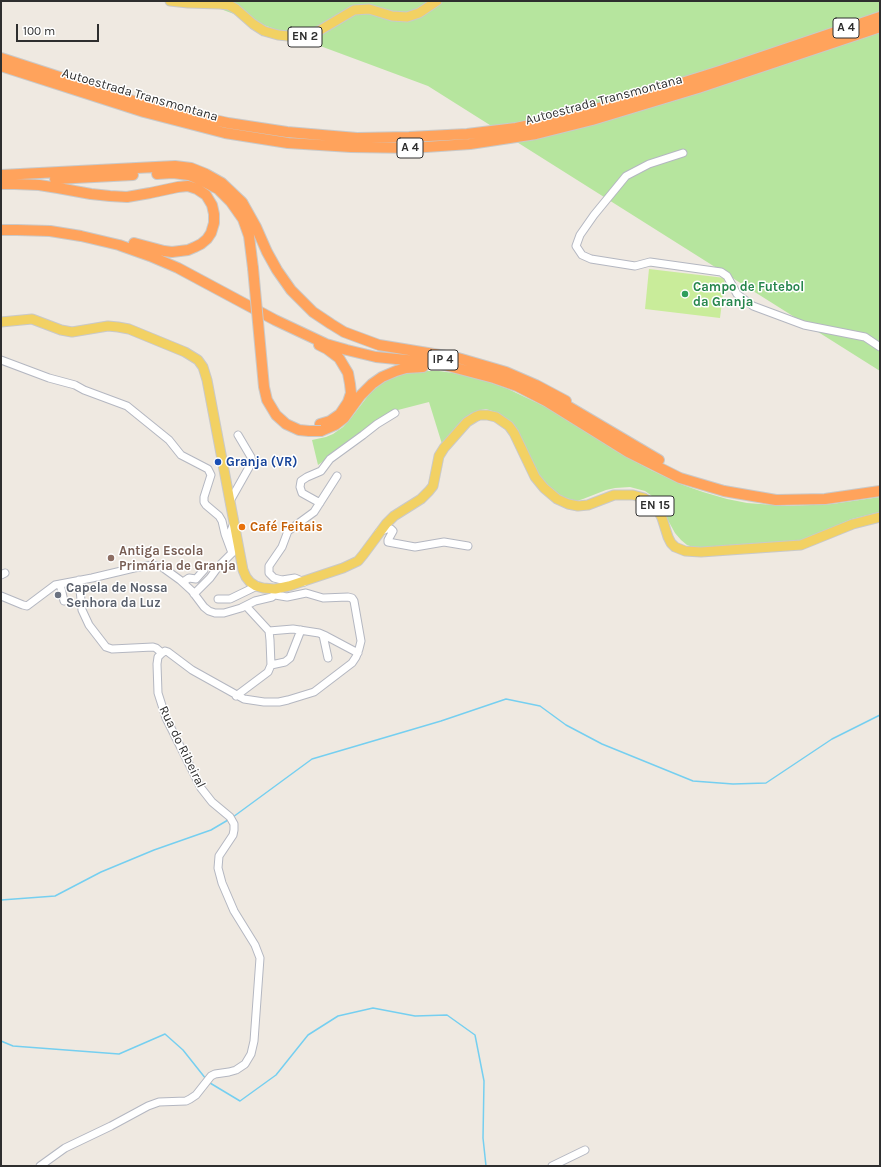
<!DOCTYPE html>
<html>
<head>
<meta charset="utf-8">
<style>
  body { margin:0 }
  #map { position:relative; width:881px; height:1167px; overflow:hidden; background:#efe9e1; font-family:Karla,sans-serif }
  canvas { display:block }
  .frame { position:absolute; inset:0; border:2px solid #2e2e2e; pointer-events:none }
  .scale { position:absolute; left:16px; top:24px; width:83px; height:18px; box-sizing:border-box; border:2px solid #2e2e2e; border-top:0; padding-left:5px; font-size:12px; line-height:14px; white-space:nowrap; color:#2e2e2e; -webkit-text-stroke:3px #fff; paint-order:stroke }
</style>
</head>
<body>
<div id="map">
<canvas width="881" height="1167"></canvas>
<div class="frame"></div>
<div class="scale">100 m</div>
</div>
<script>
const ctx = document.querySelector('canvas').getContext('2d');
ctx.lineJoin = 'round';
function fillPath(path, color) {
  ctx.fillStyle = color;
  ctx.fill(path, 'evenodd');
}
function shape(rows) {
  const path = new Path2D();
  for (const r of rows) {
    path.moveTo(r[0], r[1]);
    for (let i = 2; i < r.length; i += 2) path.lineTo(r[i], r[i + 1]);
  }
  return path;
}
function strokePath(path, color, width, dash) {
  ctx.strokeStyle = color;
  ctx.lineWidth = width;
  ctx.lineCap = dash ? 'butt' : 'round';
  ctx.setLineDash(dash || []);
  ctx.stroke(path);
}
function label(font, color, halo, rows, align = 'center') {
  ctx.font = font + ' Karla,sans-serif';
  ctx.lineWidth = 3;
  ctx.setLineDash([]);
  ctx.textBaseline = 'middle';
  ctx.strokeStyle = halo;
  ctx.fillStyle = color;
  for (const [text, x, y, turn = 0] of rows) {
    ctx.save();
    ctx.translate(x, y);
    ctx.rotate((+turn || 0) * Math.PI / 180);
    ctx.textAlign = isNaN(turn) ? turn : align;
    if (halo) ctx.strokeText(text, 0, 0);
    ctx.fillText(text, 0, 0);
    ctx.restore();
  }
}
fillPath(shape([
  [199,1,880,1,880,371,428,86],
  [421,371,439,371,460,374,489,382,508,389,548,408,618,452,651,470,683,485,703,492,727,499,747,503,787,506,832,504,880,497,880,512,852,519,809,537,798,541,696,548,687,545,681,540,675,533,658,502,652,496,645,491,630,487,615,488,606,490,583,499,577,501,566,498,554,492,542,482,508,420,495,412,486,409,481,410,470,414,442,444,429,402,394,411,318,465,312,440,326,437,333,434,343,427,351,418,371,392,382,383,401,374]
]), '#b6e59e');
fillPath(shape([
  [649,269,725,278,720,318,645,309]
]), '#c9ec9a');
strokePath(shape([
  [233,817,312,759,441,721,506,699,540,706,566,725,602,744,693,781,733,784,766,783,832,739,880,715],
  [1,900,55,896,101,872,154,850,211,830,228,820],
  [1,1041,13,1046,119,1054,165,1034,183,1050,206,1079],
  [210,1083,240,1101,276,1075,308,1035,338,1016,373,1008,415,1016,447,1015,475,1035,484,1081,483,1138,486,1166]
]), '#75cff0', 1.5);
const minor = shape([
  [683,153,649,164,626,176,594,215,580,235,576,246,582,255,591,259,635,266,650,262,721,272,727,276,737,294,753,306,804,325,865,337,880,347],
  [1,360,49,378,75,385,84,390,127,406,169,440,181,455,208,469,211,475,204,497,204,502,206,505,219,516,222,521,225,534,232,553],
  [230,501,252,462,251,457,238,435],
  [320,503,302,493,300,487,301,481,307,477,321,471,330,459,363,435,377,424,395,413],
  [379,532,387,529,391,529,393,531,388,540,388,542,415,547,444,542,468,546],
  [1,575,5,573],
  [79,580,82,610,89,625,106,647,112,649,153,647,156,648,162,653],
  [183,582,189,578,196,579,204,570],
  [304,582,295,578,282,580,274,578,269,573,269,566,282,547,288,531,314,512,337,476],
  [60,584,64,601],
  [194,594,210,578,218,567,232,553,233,549,230,533,234,523],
  [1,596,23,605,27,606,55,585,92,578,134,568,153,565,162,567,180,580,192,591,204,607,209,611,215,613,224,613,241,608,255,601,272,597,277,592],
  [218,599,230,599,257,586],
  [269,631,293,629,319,633,326,636,358,653],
  [323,635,328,658],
  [271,665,285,662,290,658,301,630],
  [236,696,268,672,271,665,270,640,269,631,246,606],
  [40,1166,65,1148,111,1126,148,1106,159,1102,186,1101,190,1099,196,1095,211,1076,215,1074,229,1072,236,1070,245,1064,251,1054,254,1041,260,958,255,945,234,911,222,883,218,868,219,856,233,835,234,830,234,824,230,817,212,802,201,788,166,718,158,693,157,664,158,657,161,654,165,651,168,652,192,670,244,699,264,702,279,702,288,700,314,692,352,663,356,657,359,649,361,641,354,601,352,598,348,597,323,598,306,593,287,597,275,595],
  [552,1166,585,1150]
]);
const major = shape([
  [170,1,188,3,220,4,229,5,236,9,253,24,264,31,278,35,298,37,307,37,312,35,354,10,369,9,392,16,407,17,419,13,437,1],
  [1,322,32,319,61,330,72,332,108,326,118,327,129,329,185,352,198,360,203,367,207,380,243,570,246,577,250,582,256,586,263,588,275,589,289,586,343,568,358,561,363,555,386,524,394,516,421,499,429,491,433,486,439,456,444,448,467,422,475,417,480,415,487,415,496,417,509,426,514,433,535,477,544,488,557,499,568,504,578,506,588,505,614,495,633,495,644,498,653,504,658,510,662,518,668,537,671,543,675,547,685,551,701,552,801,545,853,524,880,517]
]);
const highway = shape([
  [1,58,146,105,228,123,287,132,357,138,409,137,467,134,516,128,563,118,631,99,720,71,880,17],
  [1,66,144,112,225,133,288,143,351,147,411,148,470,144,536,134,592,120,698,88,880,27],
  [157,174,173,173,189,175,203,181,218,189,231,202,243,219,249,236,253,268],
  [1,175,175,166,191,168,206,174,222,183,242,202,256,227,267,252,277,270,291,290,313,312,331,324,344,332,379,345,458,358,506,372,536,385,566,401],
  [55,179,133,175],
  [1,184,15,184,39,185,58,188,91,194,110,196,127,197,150,193,178,187,188,186,197,189,206,195,212,205,214,214,214,223,211,233,207,239,201,244,195,247,188,250,172,252,164,251,134,243],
  [1,230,17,230,50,231,81,236,119,245,150,256,178,268,275,320,326,344,347,350,376,357,437,363,494,378,517,386,546,401,628,452,680,478,724,491,776,500,825,499,880,491],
  [319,345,327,349,339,358,348,373,350,384,351,393,348,402,340,414,330,421,320,424],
  [559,401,659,460],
  [321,431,335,425,344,418,360,396,372,384,382,377,396,371,406,368,423,367]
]);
strokePath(minor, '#b4b7c1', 9);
strokePath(major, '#c9c9c9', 11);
strokePath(highway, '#c9c9c9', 12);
strokePath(minor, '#fff', 7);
strokePath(major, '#f2d163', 9);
strokePath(highway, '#ffa35c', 10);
const highwayBridge = shape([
  [253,268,264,387,267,400,276,415,286,424,299,430,309,431,321,431]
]);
strokePath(highwayBridge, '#c9c9c9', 12, []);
strokePath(highwayBridge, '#ffa35c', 10);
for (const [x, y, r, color] of [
  [685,294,4,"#2e9e5b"],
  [218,462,4,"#1a4fb4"],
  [242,527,4,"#e8710a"],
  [111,558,4,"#8d6e63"],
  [58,595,4,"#6b7280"]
]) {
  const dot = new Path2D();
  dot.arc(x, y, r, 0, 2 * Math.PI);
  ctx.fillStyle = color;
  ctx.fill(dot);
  strokePath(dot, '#fff', 1.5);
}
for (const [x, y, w] of [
  [846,28,26],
  [305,37,34],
  [410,148,26],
  [443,360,30],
  [655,506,38]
]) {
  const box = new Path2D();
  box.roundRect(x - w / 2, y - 10, w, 20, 3);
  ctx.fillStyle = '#fff';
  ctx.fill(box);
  strokePath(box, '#2e2e2e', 1);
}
label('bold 12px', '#2e2e2e', null, [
  ["A 4",846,28],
  ["EN 2",305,37],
  ["A 4",410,148],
  ["IP 4",443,360],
  ["EN 15",655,506]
]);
label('13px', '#2e2e2e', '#fff', [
  ["Autoestrada Transmontana",140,95,16],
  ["Autoestrada Transmontana",604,100,-15],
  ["Rua do Ribeiral",182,747,64]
]);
label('bold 13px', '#27864d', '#fff', [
  ["Campo de Futebol",693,287],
  ["da Granja",693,302]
], 'left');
label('bold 13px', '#164399', '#fff', [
  ["Granja (VR)",226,462]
], 'left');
label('bold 13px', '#c56008', '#fff', [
  ["Café Feitais",250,527]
], 'left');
label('bold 13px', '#785e54', '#fff', [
  ["Antiga Escola",119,551],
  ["Primária de Granja",119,566]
], 'left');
label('bold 13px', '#5b616d', '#fff', [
  ["Capela de Nossa",66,588],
  ["Senhora da Luz",66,603]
], 'left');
</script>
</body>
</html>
